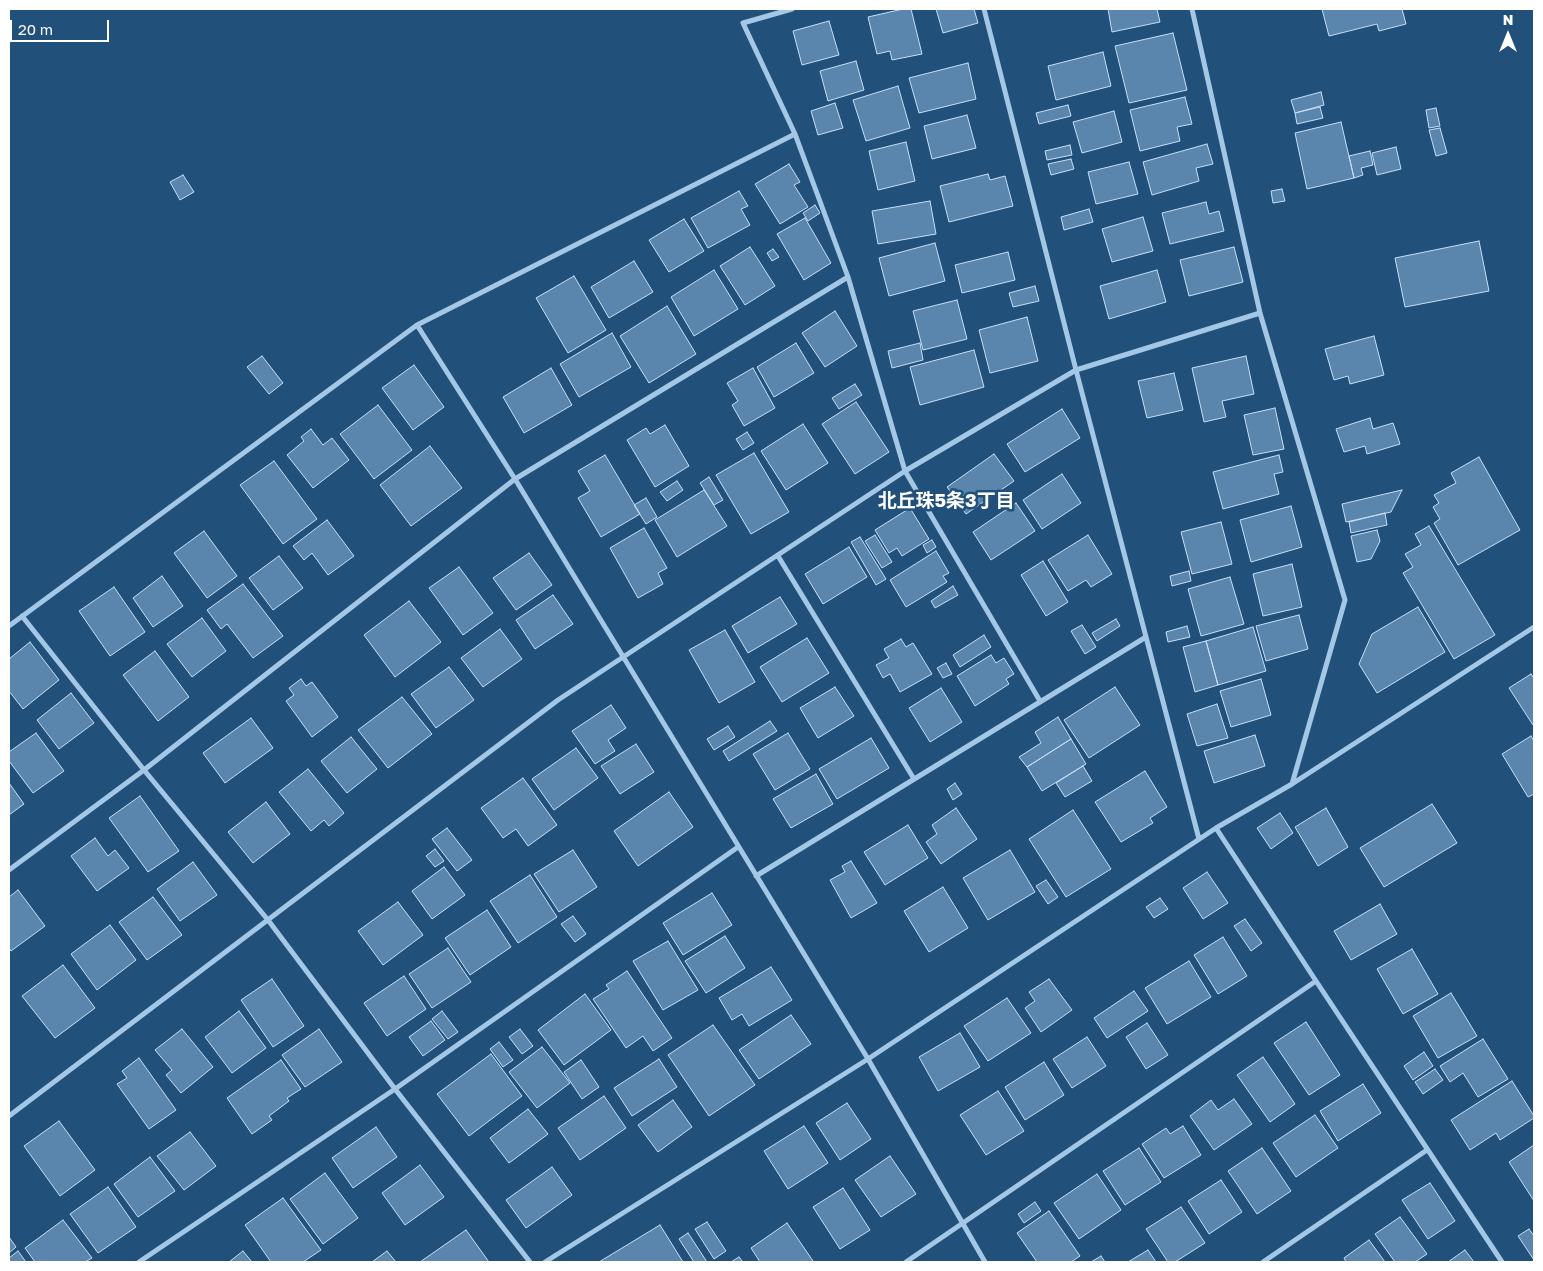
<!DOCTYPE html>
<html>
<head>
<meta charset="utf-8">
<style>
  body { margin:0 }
  #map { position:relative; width:1543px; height:1271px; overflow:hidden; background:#21507b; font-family:"Golos Text",sans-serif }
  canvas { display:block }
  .frame { position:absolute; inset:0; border:10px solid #fff; pointer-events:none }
  .north { position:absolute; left:1483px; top:10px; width:50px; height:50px; -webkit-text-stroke:4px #21507b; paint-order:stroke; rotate:0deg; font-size:14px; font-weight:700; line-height:20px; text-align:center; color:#fff }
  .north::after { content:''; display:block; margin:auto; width:18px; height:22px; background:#fff; clip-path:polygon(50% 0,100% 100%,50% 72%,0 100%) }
  .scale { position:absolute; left:10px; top:20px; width:99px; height:22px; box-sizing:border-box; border:2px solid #fff; border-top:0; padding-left:6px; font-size:15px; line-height:18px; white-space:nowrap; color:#fff; -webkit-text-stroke:4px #21507b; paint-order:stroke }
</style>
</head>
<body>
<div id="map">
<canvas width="1543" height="1271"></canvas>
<div class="frame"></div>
<div class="north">N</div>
<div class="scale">20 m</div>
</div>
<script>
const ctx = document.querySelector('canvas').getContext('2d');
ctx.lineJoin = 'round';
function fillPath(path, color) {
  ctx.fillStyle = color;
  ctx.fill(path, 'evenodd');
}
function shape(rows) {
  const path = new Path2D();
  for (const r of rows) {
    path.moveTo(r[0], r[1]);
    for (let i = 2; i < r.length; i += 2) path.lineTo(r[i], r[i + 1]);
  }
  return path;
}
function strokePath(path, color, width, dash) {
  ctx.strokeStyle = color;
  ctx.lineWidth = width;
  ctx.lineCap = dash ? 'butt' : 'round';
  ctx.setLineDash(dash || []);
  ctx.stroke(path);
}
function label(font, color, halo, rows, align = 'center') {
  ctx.font = font + ' "Golos Text","Noto Sans JP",sans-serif';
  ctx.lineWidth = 5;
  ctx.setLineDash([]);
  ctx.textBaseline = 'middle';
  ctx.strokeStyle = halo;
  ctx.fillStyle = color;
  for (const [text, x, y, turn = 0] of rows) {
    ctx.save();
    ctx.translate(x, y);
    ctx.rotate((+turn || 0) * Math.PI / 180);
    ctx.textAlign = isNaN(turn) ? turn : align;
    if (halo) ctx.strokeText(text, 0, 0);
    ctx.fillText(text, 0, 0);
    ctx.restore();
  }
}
const building = shape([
  [903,9,911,9,922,54,892,60,890,51,877,54,868,17,903,9],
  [936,9,974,9,978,23,943,33,936,9],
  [1108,9,1157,9,1160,22,1112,32,1108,9],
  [1322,9,1402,9,1406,24,1379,31,1377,24,1329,36,1322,9],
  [829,21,839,55,802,65,793,31,829,21],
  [1173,33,1187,90,1129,103,1115,46,1173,33],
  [1103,52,1111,86,1056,100,1048,66,1103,52],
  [856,61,864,90,828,101,820,71,856,61],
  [968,63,976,99,919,113,909,78,968,63],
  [898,86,910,128,866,141,853,100,898,86],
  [1321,92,1324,105,1295,113,1291,100,1321,92],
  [1185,97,1192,124,1177,127,1180,141,1140,151,1130,110,1185,97],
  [835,103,843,128,818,135,811,111,835,103],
  [1068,105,1071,116,1039,124,1036,113,1068,105],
  [1320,107,1323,118,1297,124,1295,113,1320,107],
  [1436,108,1440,126,1429,128,1426,110,1436,108],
  [1114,111,1122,142,1082,153,1073,122,1114,111],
  [967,115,976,148,932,159,924,126,967,115],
  [1341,122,1354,178,1307,189,1295,133,1341,122],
  [1440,128,1447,153,1436,156,1429,130,1440,128],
  [906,142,915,181,878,190,869,151,906,142],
  [1207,144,1213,164,1196,168,1199,181,1152,195,1143,162,1207,144],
  [1070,145,1072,155,1047,160,1045,151,1070,145],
  [1396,147,1401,169,1377,175,1372,153,1396,147],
  [1370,151,1373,165,1361,168,1363,175,1354,178,1349,156,1370,151],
  [1071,159,1074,169,1051,175,1048,164,1071,159],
  [1129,162,1138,194,1096,204,1088,172,1129,162],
  [789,164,800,182,794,185,808,207,780,224,755,184,789,164],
  [988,174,990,180,1005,176,1013,206,949,222,940,186,988,174],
  [183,175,194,192,180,200,170,182,183,175],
  [1282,189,1285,201,1273,203,1271,191,1282,189],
  [739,191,748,206,741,209,750,225,708,248,691,218,739,191],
  [930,201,936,234,878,244,872,211,930,201],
  [1206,202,1209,214,1219,211,1224,231,1170,244,1162,213,1206,202],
  [815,205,820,213,808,221,803,213,815,205],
  [1089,209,1093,222,1064,230,1061,217,1089,209],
  [1143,217,1153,251,1112,262,1102,229,1143,217],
  [805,218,831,263,804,280,777,234,805,218],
  [684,219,704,251,669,272,649,240,684,219],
  [1479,241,1489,291,1405,307,1395,258,1479,241],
  [935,243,945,281,889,296,879,258,935,243],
  [750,247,775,286,745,305,720,266,750,247],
  [1234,247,1243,282,1189,296,1180,260,1234,247],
  [773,249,779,257,772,261,767,253,773,249],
  [1008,252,1015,280,962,293,955,265,1008,252],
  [634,261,653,292,609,318,591,287,634,261],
  [714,270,738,309,694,336,671,297,714,270],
  [1157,270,1166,302,1109,319,1100,286,1157,270],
  [574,276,606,330,568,353,536,298,574,276],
  [1035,286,1039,301,1013,307,1009,293,1035,286],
  [957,300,967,339,923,350,913,311,957,300],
  [667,306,696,354,649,383,620,336,667,306],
  [835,311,857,346,825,367,802,333,835,311],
  [1027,317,1038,361,990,373,979,330,1027,317],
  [612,333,631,367,579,397,560,364,612,333],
  [1374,336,1384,375,1350,384,1348,376,1334,380,1325,349,1374,336],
  [796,343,814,373,774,397,757,367,796,343],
  [920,343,923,360,892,368,888,351,920,343],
  [974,350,984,387,920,405,910,367,974,350],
  [262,356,283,383,269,394,247,367,262,356],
  [1246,356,1254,394,1222,401,1226,417,1204,422,1192,368,1246,356],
  [414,365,444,407,413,430,382,388,414,365],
  [551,368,572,405,524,433,503,397,551,368],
  [753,368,775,408,744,426,732,405,738,401,727,383,753,368],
  [1174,373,1183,410,1147,418,1138,381,1174,373],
  [855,384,862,395,839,409,832,398,855,384],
  [856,402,889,452,855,474,822,424,856,402],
  [378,405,412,450,374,479,340,434,378,405],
  [1275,408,1284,449,1253,455,1244,415,1275,408],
  [1062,409,1080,438,1025,472,1007,444,1062,409],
  [1370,418,1373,429,1393,423,1400,444,1367,454,1365,446,1344,452,1336,429,1370,418],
  [803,424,828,463,786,490,761,451,803,424],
  [665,425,689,466,655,487,627,440,646,428,650,434,665,425],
  [311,429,323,445,332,438,349,460,313,488,287,455,304,441,301,437,311,429],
  [747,432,754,443,743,450,736,439,747,432],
  [430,446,462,488,411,526,380,485,430,446],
  [754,453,789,512,751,534,716,475,754,453],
  [994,454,1014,481,966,514,947,487,994,454],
  [605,455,640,514,601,537,578,498,590,491,578,471,605,455],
  [1279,455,1283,472,1274,474,1279,494,1223,509,1213,472,1279,455],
  [1479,457,1520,530,1458,565,1434,523,1440,519,1433,507,1439,503,1434,495,1456,483,1451,473,1479,457],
  [274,461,317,519,283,544,240,485,274,461],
  [1062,474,1081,503,1042,529,1023,500,1062,474],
  [709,477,723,500,714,505,700,483,709,477],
  [677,481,683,490,667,501,660,492,677,481],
  [704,490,727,526,677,557,655,520,704,490],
  [1402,490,1391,512,1346,522,1342,504,1402,490],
  [646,498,657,517,646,524,634,505,646,498],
  [1016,503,1035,531,991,560,973,532,1016,503],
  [1291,506,1302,547,1251,562,1240,520,1291,506],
  [910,508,929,539,902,556,897,548,889,553,875,530,910,508],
  [1385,513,1387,525,1351,533,1349,522,1385,513],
  [327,520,354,556,328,575,312,553,304,560,293,546,327,520],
  [1221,522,1232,564,1192,574,1181,532,1221,522],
  [1429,526,1495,635,1454,659,1403,573,1413,567,1405,554,1421,545,1415,534,1429,526],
  [644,528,667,568,658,573,663,584,638,598,610,548,644,528],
  [1377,530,1380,541,1371,559,1357,562,1351,536,1377,530],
  [204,531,237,576,207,598,174,553,204,531],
  [875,535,892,562,882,568,865,541,875,535],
  [1088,535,1112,574,1091,587,1086,580,1068,591,1048,560,1088,535],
  [860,537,886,579,876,585,851,542,860,537],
  [932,540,936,547,927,553,923,545,932,540],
  [849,547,867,577,823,604,805,574,849,547],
  [936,551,949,573,943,576,947,582,906,607,890,580,936,551],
  [529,553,552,585,516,610,493,578,529,553],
  [279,556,303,588,273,610,249,578,279,556],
  [1043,561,1068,602,1046,616,1021,575,1043,561],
  [1292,564,1302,607,1263,616,1253,574,1292,564],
  [459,567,493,613,463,635,429,588,459,567],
  [1189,571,1191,581,1172,586,1170,576,1189,571],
  [162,576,183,606,153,627,133,598,162,576],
  [1230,577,1244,624,1201,636,1188,589,1230,577],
  [243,584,283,636,253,658,227,624,221,629,207,610,243,584],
  [953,586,958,595,935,608,931,601,953,586],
  [114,587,145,632,110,656,79,611,114,587],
  [553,595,573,624,535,649,516,620,553,595],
  [780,597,797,624,748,653,732,626,780,597],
  [409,601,441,642,395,677,364,635,409,601],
  [1418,607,1445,652,1377,693,1359,664,1372,634,1418,607],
  [1299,615,1308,649,1266,661,1256,626,1299,615],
  [202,618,226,651,192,677,167,644,202,618],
  [1116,619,1120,626,1097,641,1092,633,1116,619],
  [1082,625,1096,647,1085,654,1071,631,1082,625],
  [1187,626,1190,637,1168,642,1166,632,1187,626],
  [1253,627,1266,671,1218,685,1206,641,1253,627],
  [500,629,522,659,483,687,461,658,500,629],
  [725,630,755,682,719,703,689,650,725,630],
  [984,635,991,647,960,667,953,655,984,635],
  [807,638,829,673,782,702,760,667,807,638],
  [901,639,906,647,913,643,932,674,900,692,890,674,883,678,876,665,889,658,884,649,901,639],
  [1206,641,1218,685,1195,692,1183,647,1206,641],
  [30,642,59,680,23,709,9,691,9,659,30,642],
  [155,651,189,697,158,721,123,675,155,651],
  [991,655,996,663,1004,658,1014,674,1006,679,1009,684,975,706,957,676,991,655],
  [946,663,952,674,943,678,937,668,946,663],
  [449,667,474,700,436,728,411,694,449,667],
  [1531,674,1534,678,1534,724,1533,725,1509,688,1531,674],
  [301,679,306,686,312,682,338,717,312,737,286,701,294,695,289,688,301,679],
  [1261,679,1271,715,1231,727,1220,691,1261,679],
  [835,687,854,716,818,738,800,708,835,687],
  [1115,687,1140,725,1089,758,1064,720,1115,687],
  [941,688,962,722,930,742,909,708,941,688],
  [71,693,94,723,59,749,37,720,71,693],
  [402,697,432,734,388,768,358,730,402,697],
  [1217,704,1228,738,1197,746,1187,714,1217,704],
  [611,705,626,728,608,740,615,751,595,764,572,731,611,705],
  [1058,717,1071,739,1027,767,1019,757,1041,743,1035,732,1058,717],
  [251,718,273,748,225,783,203,753,251,718],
  [770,721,777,731,729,761,723,751,770,721],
  [728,726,735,737,714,750,707,739,728,726],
  [36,733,64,771,33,793,9,761,9,752,36,733],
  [788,733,810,769,775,790,753,754,788,733],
  [1255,735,1265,766,1214,783,1204,751,1255,735],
  [1531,736,1534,741,1534,794,1528,797,1502,754,1531,736],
  [351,737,377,769,347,793,321,761,351,737],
  [871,738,889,768,837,799,819,769,871,738],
  [1071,739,1086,764,1042,791,1027,767,1071,739],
  [636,744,654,772,620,794,601,766,636,744],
  [576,748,598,778,554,810,532,779,576,748],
  [1083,766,1092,781,1065,797,1056,783,1083,766],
  [308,769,344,813,329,826,324,820,311,831,279,792,308,769],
  [1145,771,1167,807,1150,818,1153,823,1121,842,1095,802,1145,771],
  [816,774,833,804,791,828,773,799,816,774],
  [523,778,557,825,528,846,516,829,503,838,481,808,523,778],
  [9,783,24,804,9,815,9,783],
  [955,783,962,794,953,800,947,789,955,783],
  [669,792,693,827,638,866,614,831,669,792],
  [140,796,179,851,148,872,109,818,140,796],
  [266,802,290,834,253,863,228,832,266,802],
  [1432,804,1457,843,1384,887,1360,848,1432,804],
  [956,808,977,839,941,864,926,842,937,834,932,825,956,808],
  [1326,808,1348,847,1318,866,1295,827,1326,808],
  [1073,810,1111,869,1066,897,1029,839,1073,810],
  [1280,813,1293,833,1271,849,1257,828,1280,813],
  [908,825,928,858,885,885,864,852,908,825],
  [447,828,472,860,457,871,432,839,447,828],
  [95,838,108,856,115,850,129,868,97,891,71,856,95,838],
  [435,849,444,861,435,867,426,856,435,849],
  [573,850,597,887,559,912,534,874,573,850],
  [1010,850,1035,892,988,920,963,878,1010,850],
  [851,861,877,903,851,918,830,880,845,872,842,866,851,861],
  [193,862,217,895,180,921,157,889,193,862],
  [444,867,465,895,432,919,412,891,444,867],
  [1207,872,1228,903,1203,919,1183,888,1207,872],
  [530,875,557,917,518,943,490,901,530,875],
  [1046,880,1058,897,1048,904,1036,886,1046,880],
  [943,887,968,928,929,952,904,911,943,887],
  [18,890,45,926,11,951,9,948,9,897,18,890],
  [712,893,732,925,683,955,663,923,712,893],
  [153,897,182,935,147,960,119,922,153,897],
  [1160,898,1168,909,1154,918,1146,907,1160,898],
  [398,902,423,935,383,965,358,931,398,902],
  [1380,904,1397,934,1351,960,1334,931,1380,904],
  [487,910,511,947,470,975,445,938,487,910],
  [573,916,586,934,575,942,561,924,573,916],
  [1245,919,1262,943,1251,951,1234,926,1245,919],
  [110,925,136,960,97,990,71,954,110,925],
  [725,936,745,968,706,993,685,961,725,936],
  [1223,937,1247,976,1218,994,1194,955,1223,937],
  [668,941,698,990,663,1010,633,961,668,941],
  [448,948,471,982,432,1008,409,974,448,948],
  [1412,949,1438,994,1403,1014,1377,969,1412,949],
  [1189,961,1211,997,1167,1024,1145,988,1189,961],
  [63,965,95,1008,55,1038,22,996,63,965],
  [771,967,792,1000,749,1026,742,1014,732,1020,719,998,771,967],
  [627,971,672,1038,653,1051,643,1036,626,1048,593,999,609,989,606,985,627,971],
  [404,976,426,1009,387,1036,364,1003,404,976],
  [272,979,304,1026,273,1047,241,1000,272,979],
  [1049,979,1072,1010,1041,1032,1025,1008,1035,1001,1029,992,1049,979],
  [1134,991,1148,1011,1107,1038,1094,1018,1134,991],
  [1451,993,1477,1036,1438,1058,1413,1016,1451,993],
  [585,994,611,1030,564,1065,538,1030,585,994],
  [1007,998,1031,1033,988,1061,964,1026,1007,998],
  [239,1011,266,1048,232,1073,205,1037,239,1011],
  [442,1011,458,1032,448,1039,432,1019,442,1011],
  [791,1015,811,1044,759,1079,739,1050,791,1015],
  [431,1021,445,1040,423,1056,409,1037,431,1021],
  [1306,1022,1340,1075,1309,1095,1274,1043,1306,1022],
  [1147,1023,1168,1055,1146,1069,1126,1037,1147,1023],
  [713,1025,755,1085,709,1116,668,1055,713,1025],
  [182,1029,213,1067,181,1093,166,1075,172,1070,155,1050,182,1029],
  [319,1029,342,1062,305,1087,282,1055,319,1029],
  [520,1029,533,1046,522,1054,509,1037,520,1029],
  [960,1033,980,1067,938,1091,919,1057,960,1033],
  [1087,1037,1106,1066,1072,1088,1053,1059,1087,1037],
  [1483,1039,1508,1079,1478,1097,1463,1073,1450,1082,1440,1066,1483,1039],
  [499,1042,513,1060,503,1067,490,1049,499,1042],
  [542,1047,570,1083,537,1108,509,1072,542,1047],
  [1424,1052,1433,1066,1413,1080,1404,1066,1424,1052],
  [491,1054,522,1096,469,1136,437,1094,491,1054],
  [1263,1057,1295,1104,1270,1122,1237,1075,1263,1057],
  [139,1058,176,1110,149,1129,117,1084,127,1078,122,1071,139,1058],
  [659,1059,677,1087,632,1116,614,1088,659,1059],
  [281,1060,301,1089,287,1098,289,1101,269,1116,272,1120,252,1134,227,1098,281,1060],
  [581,1060,599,1087,582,1099,564,1072,581,1060],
  [1044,1062,1064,1095,1025,1120,1005,1087,1044,1062],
  [1435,1069,1443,1080,1423,1094,1415,1082,1435,1069],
  [1512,1081,1534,1116,1534,1118,1500,1140,1496,1133,1470,1150,1451,1120,1512,1081],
  [1363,1084,1381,1113,1338,1141,1320,1111,1363,1084],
  [998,1091,1024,1131,986,1155,960,1115,998,1091],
  [604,1096,626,1128,580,1160,558,1128,604,1096],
  [1234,1099,1252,1124,1214,1150,1190,1116,1211,1100,1218,1110,1234,1099],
  [673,1100,692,1127,658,1152,638,1125,673,1100],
  [847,1103,871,1139,840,1160,816,1123,847,1103],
  [528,1109,548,1134,509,1163,490,1138,528,1109],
  [1315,1115,1338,1148,1296,1177,1273,1143,1315,1115],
  [59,1121,95,1170,60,1196,24,1146,59,1121],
  [804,1126,828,1163,788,1189,764,1151,804,1126],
  [1183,1126,1201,1155,1164,1178,1142,1144,1166,1128,1170,1134,1183,1126],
  [376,1127,397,1157,353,1188,332,1158,376,1127],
  [190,1132,216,1166,184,1190,157,1156,190,1132],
  [1534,1145,1534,1201,1509,1162,1534,1145],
  [1139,1148,1161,1182,1125,1205,1103,1171,1139,1148],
  [1262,1148,1291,1191,1257,1214,1228,1171,1262,1148],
  [890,1156,916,1194,881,1217,855,1180,890,1156],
  [150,1157,175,1191,138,1217,114,1184,150,1157],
  [420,1165,444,1197,405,1225,382,1193,420,1165],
  [552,1167,572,1195,526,1228,506,1200,552,1167],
  [325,1173,358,1218,323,1244,290,1199,325,1173],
  [1097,1174,1121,1210,1079,1239,1054,1203,1097,1174],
  [1221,1180,1242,1212,1209,1234,1188,1201,1221,1180],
  [1430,1183,1455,1221,1428,1239,1402,1200,1430,1183],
  [108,1187,136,1227,98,1253,70,1214,108,1187],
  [843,1188,870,1230,840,1249,813,1207,843,1188],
  [283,1198,321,1250,303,1262,271,1262,245,1225,283,1198],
  [1035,1202,1041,1211,1024,1223,1018,1214,1035,1202],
  [1181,1207,1205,1243,1175,1262,1168,1262,1146,1229,1181,1207],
  [1049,1211,1080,1256,1071,1262,1037,1262,1017,1233,1049,1211],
  [1400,1217,1427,1254,1415,1262,1395,1262,1375,1234,1400,1217],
  [63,1220,92,1258,85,1262,35,1262,25,1248,63,1220],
  [707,1222,726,1251,714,1259,695,1229,707,1222],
  [787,1223,813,1261,810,1262,760,1262,751,1248,787,1223],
  [660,1225,683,1262,599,1262,660,1225],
  [1529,1229,1534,1236,1534,1260,1518,1236,1529,1229],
  [466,1230,489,1262,420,1262,466,1230],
  [688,1233,707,1262,694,1262,679,1239,688,1233],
  [9,1237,16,1247,9,1253,9,1237],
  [1369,1240,1385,1262,1346,1262,1344,1258,1369,1240],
  [1148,1250,1156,1262,1128,1262,1148,1250],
  [1465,1250,1474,1262,1448,1262,1465,1250],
  [18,1251,26,1262,9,1262,9,1258,18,1251],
  [243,1251,252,1262,229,1262,243,1251],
  [387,1251,396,1262,372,1262,387,1251],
  [1101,1256,1105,1262,1091,1262,1101,1256],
  [739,1257,743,1262,731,1262,739,1257]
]);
fillPath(building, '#5a86ad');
strokePath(building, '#c7dff4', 1);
strokePath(shape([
  [792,9,743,23,795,134,848,277,905,471,1040,701],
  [984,9,1076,370,1199,839],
  [1192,9,1260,313,1345,600,1292,784],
  [417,325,515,479,868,1059,985,1262],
  [778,556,914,779],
  [22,616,144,770,268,920,395,1089,530,1262],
  [9,626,417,325,795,134],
  [1216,828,1316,981,1502,1262],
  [9,870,144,770,515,479,848,277],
  [756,876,1146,637],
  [9,1116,558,700,905,471,1076,370,1260,313],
  [139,1262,395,1089,738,847],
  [545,1262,868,1059,1216,828,1292,784,1534,627],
  [906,1262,1316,981],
  [1263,1262,1427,1150]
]), '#a4c7e5', 5);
label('bold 19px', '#fff', '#21507b', [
  ["北丘珠5条3丁目",946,501]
]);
</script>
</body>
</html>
